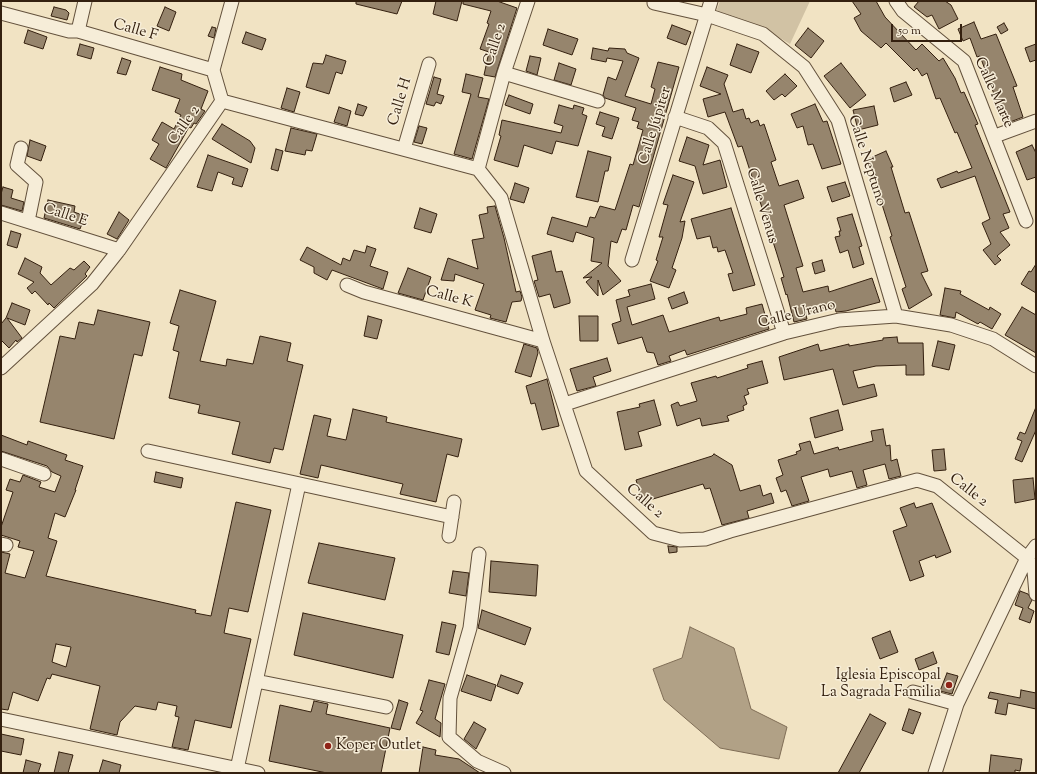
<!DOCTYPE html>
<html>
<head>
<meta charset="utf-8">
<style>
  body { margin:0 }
  #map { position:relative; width:1037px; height:774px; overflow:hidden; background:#f1e3c3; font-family:"Sorts Mill Goudy",serif }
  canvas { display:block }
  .frame { position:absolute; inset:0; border:2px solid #34200f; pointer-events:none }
  .scale { position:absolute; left:891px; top:24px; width:71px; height:18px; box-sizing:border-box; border:2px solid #34200f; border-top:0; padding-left:5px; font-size:12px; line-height:14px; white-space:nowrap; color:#34200f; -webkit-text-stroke:3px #f6edd8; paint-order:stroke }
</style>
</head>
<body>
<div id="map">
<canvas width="1037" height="774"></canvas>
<div class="frame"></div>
<div class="scale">50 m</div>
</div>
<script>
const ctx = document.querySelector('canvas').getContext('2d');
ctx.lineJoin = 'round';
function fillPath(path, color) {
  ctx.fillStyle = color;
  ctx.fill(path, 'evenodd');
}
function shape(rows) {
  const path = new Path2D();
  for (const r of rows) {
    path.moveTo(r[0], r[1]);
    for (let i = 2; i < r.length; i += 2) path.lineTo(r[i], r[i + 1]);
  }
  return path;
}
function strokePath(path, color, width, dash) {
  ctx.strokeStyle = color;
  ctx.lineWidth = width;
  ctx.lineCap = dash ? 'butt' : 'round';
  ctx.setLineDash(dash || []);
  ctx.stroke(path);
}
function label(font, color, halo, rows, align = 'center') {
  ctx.font = font + ' "Sorts Mill Goudy",serif';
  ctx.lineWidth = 3;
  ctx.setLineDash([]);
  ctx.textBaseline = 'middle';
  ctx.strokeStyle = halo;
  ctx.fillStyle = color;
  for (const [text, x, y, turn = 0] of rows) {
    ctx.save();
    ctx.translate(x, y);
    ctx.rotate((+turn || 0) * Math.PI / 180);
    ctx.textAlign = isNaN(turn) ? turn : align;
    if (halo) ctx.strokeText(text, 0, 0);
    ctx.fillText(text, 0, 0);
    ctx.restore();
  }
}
fillPath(shape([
  [720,1,810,1,790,44,773,34,718,13,717,9]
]), '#d1c2a4');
const water = shape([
  [690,627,734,648,751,709,787,727,779,759,720,748,664,700,653,669,682,658,690,627]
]);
fillPath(water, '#b1a186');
strokePath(water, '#7f6d56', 1);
const building = shape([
  [356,1,402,1,397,14,356,4,356,1],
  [436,1,462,1,457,21,433,14,436,1],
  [463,1,497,1,517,8,495,77,484,75,489,52,480,49,489,24,487,23,491,11,463,4,463,1],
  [852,1,876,1,885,17,916,50,922,44,939,61,943,58,955,78,961,93,964,92,978,124,975,125,1010,212,1003,214,1009,228,1000,232,1010,245,997,256,1001,260,995,265,983,250,991,244,982,223,990,219,975,176,941,188,937,179,957,171,958,173,972,168,957,132,955,133,940,98,936,99,927,73,922,76,917,68,914,71,886,43,881,48,861,31,854,18,861,14,852,1],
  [919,1,945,1,951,5,958,19,939,29,932,15,927,17,914,7,919,1],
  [54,7,66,10,69,13,67,20,51,16,54,7],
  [165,7,176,12,169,31,157,26,165,7],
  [974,22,981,39,996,34,1017,86,1013,87,1023,117,1005,124,980,56,977,57,970,38,963,41,958,29,974,22],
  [1004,23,1008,30,1001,34,997,27,1004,23],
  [672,25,691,32,686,45,667,38,672,25],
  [212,27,216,28,214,38,208,36,212,27],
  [808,28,824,41,811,58,795,45,808,28],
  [548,29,578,39,572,55,543,45,548,29],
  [28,30,47,37,43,49,24,43,28,30],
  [246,32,266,39,262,50,242,43,246,32],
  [80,44,94,48,91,59,77,55,80,44],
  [737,44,759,52,751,73,730,65,737,44],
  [1036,44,1036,60,1030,62,1025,48,1036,44],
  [593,48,608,51,609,48,625,49,627,53,639,58,625,96,651,104,655,89,651,87,658,62,679,67,639,207,633,205,626,230,622,229,617,243,611,241,608,266,621,281,603,295,598,280,598,296,586,282,592,277,583,278,602,263,591,261,594,238,576,232,573,242,547,234,552,217,587,227,590,217,595,218,600,206,615,210,630,164,633,165,643,130,637,128,639,122,632,120,636,108,605,98,603,95,608,77,616,80,623,61,607,58,606,62,591,59,593,48],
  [326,55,346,61,342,74,336,72,329,94,306,87,313,63,323,64,326,55],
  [530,56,541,58,537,75,526,71,530,56],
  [122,58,131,61,126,75,117,73,122,58],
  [559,63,576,69,571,85,554,80,559,63],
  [841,63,866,95,850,108,824,76,841,63],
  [160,67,182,74,181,80,208,91,201,109,205,111,196,124,194,123,191,128,189,127,166,168,150,159,159,144,152,140,162,122,174,129,181,115,175,112,180,99,152,90,160,67],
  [707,67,728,75,724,84,733,112,743,109,746,119,749,118,751,123,758,120,760,126,764,124,776,160,771,162,779,186,798,180,804,198,784,205,803,266,796,268,803,292,828,286,829,292,872,278,880,302,846,311,836,312,835,308,806,315,807,319,794,322,787,294,786,295,781,278,784,277,776,251,742,146,738,147,725,112,708,117,703,99,721,94,700,86,707,67],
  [466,74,483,78,478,97,489,99,472,159,454,154,471,94,462,92,466,74],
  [785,74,797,86,785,97,782,94,774,100,766,91,785,74],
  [434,77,441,79,437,94,444,96,441,104,436,102,434,106,426,104,434,77],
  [906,82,912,95,894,102,890,88,906,82],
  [287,88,300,92,294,112,281,108,287,88],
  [509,95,533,104,530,114,505,105,509,95],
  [358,104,367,107,363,116,355,114,358,104],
  [815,104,823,122,827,121,841,164,822,169,813,144,808,145,803,126,797,128,791,114,815,104],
  [559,105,573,109,574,105,584,108,582,114,587,116,578,146,556,141,552,154,524,145,518,167,494,160,501,136,499,135,502,120,561,133,563,126,554,123,559,105],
  [874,106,878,125,858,130,853,110,874,106],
  [339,107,351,111,347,126,334,122,339,107],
  [600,112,619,118,612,139,602,136,605,127,596,124,600,112],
  [222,124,250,141,255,148,251,163,212,139,222,124],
  [419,126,427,128,422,144,414,142,419,126],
  [291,128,317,134,312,151,306,150,305,155,285,151,291,128],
  [687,137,709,145,703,165,720,160,727,187,703,194,695,166,679,161,687,137],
  [30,140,46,146,41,161,27,156,30,140],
  [1032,145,1036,153,1036,177,1027,180,1016,152,1032,145],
  [276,149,283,151,278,171,271,169,276,149],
  [588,151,611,157,608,171,605,171,598,202,576,197,588,151],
  [886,151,893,167,891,167,905,213,909,212,928,271,921,273,932,295,909,309,902,289,906,287,890,237,892,236,874,179,877,178,868,159,886,151],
  [208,155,248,169,242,187,232,184,234,178,218,172,212,191,197,187,208,155],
  [673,175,694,182,680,222,685,221,682,238,672,268,676,270,669,288,650,281,658,261,656,260,663,237,659,237,668,205,663,204,673,175],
  [845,182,850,196,832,202,827,187,845,182],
  [515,183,529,188,524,203,510,199,515,183],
  [3,187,13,190,11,198,24,202,22,211,1,205,1,194,3,187],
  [48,200,75,206,74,212,85,216,80,229,44,218,48,200],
  [495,206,504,238,516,292,520,291,522,297,521,301,512,302,506,322,490,318,491,315,475,310,484,284,455,274,454,281,441,280,448,258,478,269,472,240,484,238,479,215,488,213,487,207,495,206],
  [420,208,437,214,431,233,414,228,420,208],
  [731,208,755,285,733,291,728,274,733,273,725,250,718,252,717,247,713,248,710,236,697,239,691,219,731,208],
  [119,212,129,220,117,239,107,234,119,212],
  [852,214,862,246,859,247,864,264,853,268,848,250,840,253,835,237,840,236,839,231,841,231,837,218,852,214],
  [11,231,21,234,17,248,7,245,11,231],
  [367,246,376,249,370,266,388,272,383,289,332,270,327,280,314,273,314,267,300,260,307,247,341,265,343,258,350,261,354,250,365,253,367,246],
  [551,251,556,272,562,271,570,300,570,303,554,308,550,294,539,297,534,281,538,280,532,256,551,251],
  [25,258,42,267,40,273,51,285,70,268,74,270,84,261,90,267,85,274,87,276,54,308,49,303,48,305,35,291,32,294,27,288,34,282,18,274,25,258],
  [822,260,825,271,815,274,812,263,822,260],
  [1036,264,1036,293,1021,284,1029,271,1031,272,1036,264],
  [408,268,431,277,423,300,398,293,408,268],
  [651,284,655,299,627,307,632,325,663,315,669,332,719,317,720,321,747,314,746,308,762,304,769,329,687,355,685,350,669,356,671,361,658,365,654,353,647,352,642,337,618,344,612,324,621,321,616,300,630,296,628,290,651,284],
  [945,288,961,291,960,294,989,310,990,307,1001,314,992,329,980,322,978,324,956,312,955,318,940,315,945,288],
  [180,290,216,301,200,361,226,366,227,359,253,364,260,336,291,343,287,361,303,365,283,450,274,448,270,463,232,454,240,422,198,413,200,405,169,398,179,352,173,350,179,326,170,323,180,290],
  [684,292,688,303,672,309,668,298,684,292],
  [12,303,30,310,25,325,7,318,22,338,17,342,16,340,9,348,1,340,1,324,6,318,12,303],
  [1022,307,1036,315,1036,353,1005,335,1022,307],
  [98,310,150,322,142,356,134,354,114,439,40,422,60,336,75,339,79,322,94,325,98,310],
  [368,316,382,320,377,339,364,336,368,316],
  [579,316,598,316,598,341,580,341,579,316],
  [897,337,898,343,923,343,924,375,906,375,906,365,876,366,853,371,858,388,874,384,877,396,843,405,833,369,784,380,779,357,818,344,820,351,849,344,849,346,883,340,883,338,897,337],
  [938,341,955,345,949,370,932,366,938,341],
  [524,344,537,348,538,353,531,377,515,372,524,344],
  [607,358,611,371,593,377,596,386,577,391,570,369,607,358],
  [762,361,768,383,747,389,749,394,744,396,747,404,743,406,744,410,727,416,729,421,702,426,700,418,677,426,671,405,678,402,680,406,697,401,691,383,716,376,717,378,748,368,747,365,762,361],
  [547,379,559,426,542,430,535,403,531,404,526,386,547,379],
  [654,400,661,425,638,432,642,446,625,450,617,412,640,407,639,404,654,400],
  [1036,407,1036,430,1022,462,1015,459,1022,441,1017,439,1020,432,1025,434,1036,407],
  [353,409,387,417,386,422,462,439,458,457,447,454,436,502,400,494,403,484,321,465,318,478,300,474,314,415,331,419,327,436,346,440,353,409],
  [838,410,843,430,815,438,810,418,838,410],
  [883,429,886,446,890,445,891,461,897,459,901,476,889,479,885,464,863,470,867,485,857,488,852,471,830,477,828,469,801,477,809,501,792,506,786,490,781,492,776,478,783,475,778,460,797,454,796,452,801,450,799,444,810,441,814,454,838,447,839,450,873,441,871,431,883,429],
  [1,435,27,445,28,441,67,455,65,460,83,466,75,490,76,490,65,517,55,513,48,538,57,541,46,576,196,610,195,613,211,616,236,502,271,510,248,612,229,608,224,633,251,639,231,728,195,720,188,750,172,747,179,717,175,716,177,706,158,702,156,710,135,706,120,722,117,735,90,729,100,686,52,674,50,679,47,678,38,701,13,692,8,710,1,709,1,552,10,554,5,573,25,578,34,551,18,547,20,541,1,535,1,527,13,492,6,490,10,479,20,482,23,475,41,482,39,487,55,492,61,476,52,472,47,466,1,451,1,435],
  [56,644,71,647,66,667,52,662,56,644],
  [944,449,946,470,934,471,932,450,944,449],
  [714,454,732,465,740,491,760,485,763,496,771,493,774,503,747,511,749,518,722,525,710,488,705,489,703,484,643,502,636,480,712,456,714,454],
  [156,472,183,478,181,488,154,482,156,472],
  [1033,478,1035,499,1015,503,1013,480,1033,478],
  [914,503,916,508,932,503,951,552,936,558,935,555,919,561,924,576,910,581,893,531,907,526,900,508,914,503],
  [319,543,395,558,385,600,308,583,319,543],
  [668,546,677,547,677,552,669,553,668,546],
  [491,561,538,565,536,596,489,592,491,561],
  [453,571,469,573,466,596,449,593,453,571],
  [1020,591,1028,594,1032,600,1028,608,1034,611,1030,623,1019,619,1023,608,1015,605,1020,591],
  [482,610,531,628,525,645,478,628,482,610],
  [303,613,403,635,393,678,294,655,303,613],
  [442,622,456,625,449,655,436,652,442,622],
  [890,631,898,652,880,659,872,638,890,631],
  [933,652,937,663,919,670,915,659,933,652],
  [947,673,958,676,952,694,940,691,947,673],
  [467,675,496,685,491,701,461,691,467,675],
  [501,675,523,683,518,694,497,686,501,675],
  [429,680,445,684,435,719,441,723,440,737,416,723,423,711,420,710,429,680],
  [1021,690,1036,693,1036,709,1008,703,1006,715,995,713,998,700,988,698,990,692,1020,698,1021,690],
  [399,700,408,703,400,730,391,728,399,700],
  [314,701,328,704,326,714,390,728,381,773,327,773,269,761,280,705,311,712,314,701],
  [909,709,921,713,913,734,902,730,909,709],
  [870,714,886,723,859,773,838,773,870,714],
  [474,722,486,729,476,749,464,739,474,722],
  [1,734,24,739,21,755,1,751,1,734],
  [423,747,436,750,435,755,459,759,480,773,419,773,423,747],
  [59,752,73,755,68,773,54,773,59,752],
  [991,755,1022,759,1020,771,1015,770,1015,773,989,773,991,755],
  [26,760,41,764,38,773,23,773,26,760],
  [103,760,121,765,119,773,99,773,103,760]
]);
fillPath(building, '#96856d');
strokePath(building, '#34200f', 1);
const minor = shape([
  [896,1,903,11,964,61,1026,221],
  [654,3,707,15,763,34,804,67,838,120,896,316],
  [1,13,69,31,78,31,213,70],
  [78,31,85,1],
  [504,73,598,101],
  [222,101,478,169,501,198,543,341,586,471,653,533,680,540,705,539,730,531,917,480,937,486,1027,558,1034,571,1036,594],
  [222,101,213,70,232,1],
  [675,117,708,128,724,143,784,333],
  [995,136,1036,121],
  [21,148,17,165,36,182,28,221],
  [404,149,429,64],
  [478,169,504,73,528,1],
  [1,213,119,250],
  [632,260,711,1],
  [347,285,364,292,543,341],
  [1,368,92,284,119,250,222,101],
  [565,404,784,333,839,320,896,316,951,325,993,339,1036,366],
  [148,451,452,517],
  [1,459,44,474],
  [449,536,454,502],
  [1,544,6,545],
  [479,554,470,628,450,698,449,737,477,761,504,773],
  [256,681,386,707],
  [913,692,957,704],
  [1,719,258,773],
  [237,769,299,484],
  [935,773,957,704,1027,558,1036,546]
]);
strokePath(minor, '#63513c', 15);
strokePath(minor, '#f6edd8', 13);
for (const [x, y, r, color] of [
  [949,685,4,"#8f2418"],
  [328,746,4,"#8f2418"]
]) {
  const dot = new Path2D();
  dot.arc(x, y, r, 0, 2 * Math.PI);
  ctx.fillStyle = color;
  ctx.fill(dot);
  strokePath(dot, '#f6edd8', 1.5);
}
label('15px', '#34200f', '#f6edd8', [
  ["Calle F",135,31,16],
  ["Calle 2",496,45,-72],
  ["Calle Marte",993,93,66],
  ["Calle H",401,102,-73],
  ["Calle 2",185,126,-55],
  ["Calle Júpiter",656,126,-73],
  ["Calle Neptuno",866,161,72],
  ["Calle Venus",761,206,73],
  ["Calle E",65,216,18],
  ["Calle K",449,298,15],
  ["Calle Urano",797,315,-14],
  ["Calle 2",968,491,38],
  ["Calle 2",644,502,41]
]);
label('15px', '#34200f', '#f6edd8', [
  ["Iglesia Episcopal",941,676],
  ["La Sagrada Familia",941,693],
  ["Koper Outlet",336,746,"left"]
], 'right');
</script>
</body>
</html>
